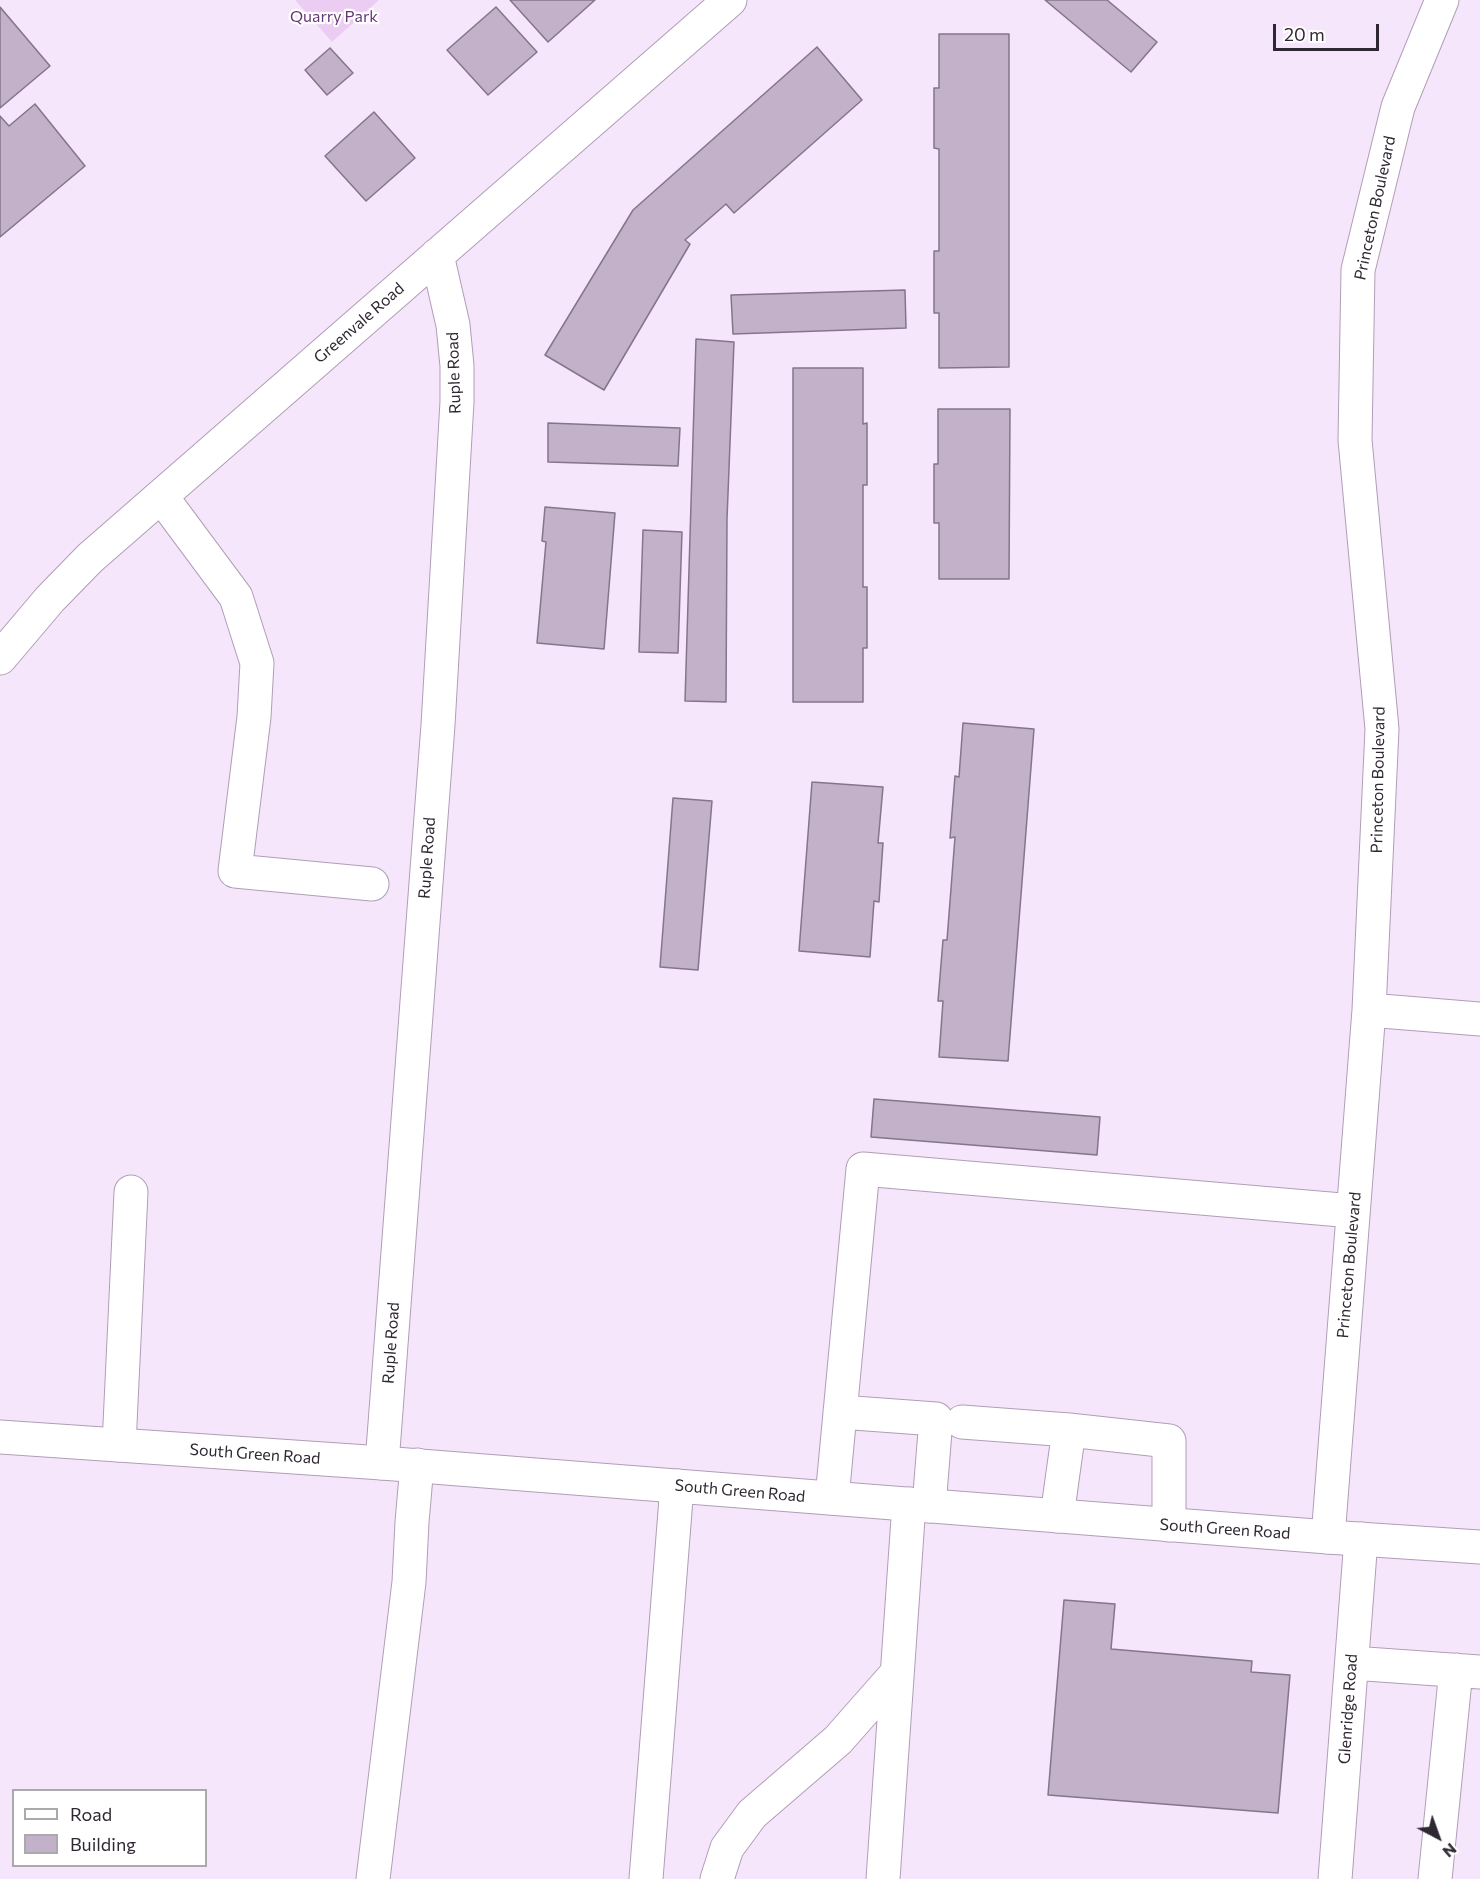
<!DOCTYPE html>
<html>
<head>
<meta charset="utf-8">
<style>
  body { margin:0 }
  #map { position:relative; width:1480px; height:1879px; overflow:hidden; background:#f6e6fb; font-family:Commissioner,sans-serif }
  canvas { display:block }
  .legend { position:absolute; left:12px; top:1789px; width:195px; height:78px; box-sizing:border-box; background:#fff; border:2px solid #aca9ad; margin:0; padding:8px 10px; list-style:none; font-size:18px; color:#2f2832 }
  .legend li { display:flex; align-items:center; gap:12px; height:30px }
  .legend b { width:30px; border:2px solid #aca9ad }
  .north { position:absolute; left:1408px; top:1807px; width:60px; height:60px; -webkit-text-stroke:4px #fff; paint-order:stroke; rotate:139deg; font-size:16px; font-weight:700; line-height:24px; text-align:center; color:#2f2832 }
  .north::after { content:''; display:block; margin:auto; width:21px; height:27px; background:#2f2832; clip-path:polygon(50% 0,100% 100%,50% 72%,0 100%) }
  .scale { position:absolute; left:1273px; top:24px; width:106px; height:27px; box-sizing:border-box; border:3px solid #2f2832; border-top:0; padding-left:8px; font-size:18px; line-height:21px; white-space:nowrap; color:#2f2832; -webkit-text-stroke:4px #fff; paint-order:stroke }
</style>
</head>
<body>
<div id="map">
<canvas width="1480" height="1879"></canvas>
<ul class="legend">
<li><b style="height:8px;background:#fff"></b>Road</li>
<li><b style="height:16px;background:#c3b0c9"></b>Building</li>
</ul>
<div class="north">N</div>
<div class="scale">20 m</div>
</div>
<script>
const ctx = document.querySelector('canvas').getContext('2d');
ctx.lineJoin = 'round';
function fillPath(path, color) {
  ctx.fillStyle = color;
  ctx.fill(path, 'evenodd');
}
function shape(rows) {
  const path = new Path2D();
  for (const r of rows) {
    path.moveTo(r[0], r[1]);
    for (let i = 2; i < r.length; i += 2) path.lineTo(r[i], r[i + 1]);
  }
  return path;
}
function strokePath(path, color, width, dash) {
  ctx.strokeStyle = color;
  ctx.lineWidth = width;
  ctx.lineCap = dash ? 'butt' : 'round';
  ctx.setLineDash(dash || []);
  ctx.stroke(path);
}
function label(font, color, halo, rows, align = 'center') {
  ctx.font = font + ' Commissioner,sans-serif';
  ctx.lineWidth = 4.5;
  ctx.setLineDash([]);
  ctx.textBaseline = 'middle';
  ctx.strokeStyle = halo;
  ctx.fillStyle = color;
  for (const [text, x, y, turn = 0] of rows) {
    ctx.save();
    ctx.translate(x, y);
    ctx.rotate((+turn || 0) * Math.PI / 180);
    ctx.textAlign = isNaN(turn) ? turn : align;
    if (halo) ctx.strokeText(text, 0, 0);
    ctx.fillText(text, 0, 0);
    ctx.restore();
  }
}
fillPath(shape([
  [295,0,379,0,332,42]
]), '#ebcdf4');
const building = shape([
  [510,0,595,0,548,42,510,0],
  [1045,0,1107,0,1157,42,1131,72,1045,0],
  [0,7,50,66,0,108,0,7],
  [496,7,537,52,488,95,447,50,496,7],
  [939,34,1009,34,1009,367,939,368,939,313,934,313,934,251,939,251,939,149,934,148,934,88,939,88,939,34],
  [817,47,862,100,734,213,726,204,685,240,690,244,604,390,545,355,633,210,817,47],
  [330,48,353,73,327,95,305,70,330,48],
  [35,104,85,166,0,237,0,116,9,126,35,104],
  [374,112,415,158,366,201,325,156,374,112],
  [905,290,906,328,733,334,731,295,905,290],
  [696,339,734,342,727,519,726,702,685,701,696,339],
  [793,368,863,368,863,424,867,423,867,485,863,485,863,587,867,587,867,648,863,648,863,702,793,702,793,368],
  [938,409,1010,409,1009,579,939,579,939,523,934,523,934,464,938,464,938,409],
  [548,423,680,428,678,466,548,462,548,423],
  [545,507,615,513,604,649,537,643,546,542,542,541,545,507],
  [643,530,682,532,678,653,639,652,643,530],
  [963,723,1034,729,1008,1061,939,1057,943,1001,938,1001,943,940,947,940,955,837,950,838,955,776,959,777,963,723],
  [812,782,883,787,878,843,883,843,879,902,874,901,870,957,799,951,812,782],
  [673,798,712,801,698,970,660,967,673,798],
  [874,1099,1100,1117,1097,1155,871,1137,874,1099],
  [1064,1600,1115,1604,1111,1649,1252,1661,1251,1672,1290,1675,1278,1813,1048,1795,1064,1600]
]);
fillPath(building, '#c3b0c9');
strokePath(building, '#86748c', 1.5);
const minor = shape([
  [161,496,236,597,257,663,254,717,235,871,372,884],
  [0,658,50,599,90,558,730,0],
  [1369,1010,1480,1019],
  [840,1412,936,1419,929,1506],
  [962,1422,1069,1430,1057,1516],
  [1069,1430,1169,1441,1169,1525],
  [119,1445,131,1192],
  [382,1463,438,725,457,402,457,366,453,325,437,255],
  [832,1498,863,1169,1353,1211],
  [1328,1537,1369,1010,1382,729,1355,440,1358,270,1398,107,1442,0],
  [1352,1663,1480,1672],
  [373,1879,409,1582,412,1522,417,1465],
  [646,1879,677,1486],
  [717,1879,727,1848,752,1814,838,1740,897,1673],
  [883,1879,909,1504],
  [1335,1879,1361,1539],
  [1435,1879,1456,1670]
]);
const major = shape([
  [0,1437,382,1463,1328,1537,1480,1547]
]);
strokePath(minor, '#b09eb7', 35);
strokePath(major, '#b09eb7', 35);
strokePath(minor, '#fff', 33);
strokePath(major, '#fff', 33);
label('16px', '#673577', '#fff', [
  ["Quarry Park",334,17]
]);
label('16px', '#2f2832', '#fff', [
  ["Princeton Boulevard",1375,208,-78],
  ["Greenvale Road",359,323,-41],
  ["Ruple Road",454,373,-92],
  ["Princeton Boulevard",1378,780,-89],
  ["Ruple Road",427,858,-86],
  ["Princeton Boulevard",1349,1265,-85],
  ["Ruple Road",391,1343,-86],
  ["South Green Road",255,1454,4],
  ["South Green Road",740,1491,5],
  ["South Green Road",1225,1529,4],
  ["Glenridge Road",1348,1709,-86]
]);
</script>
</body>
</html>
